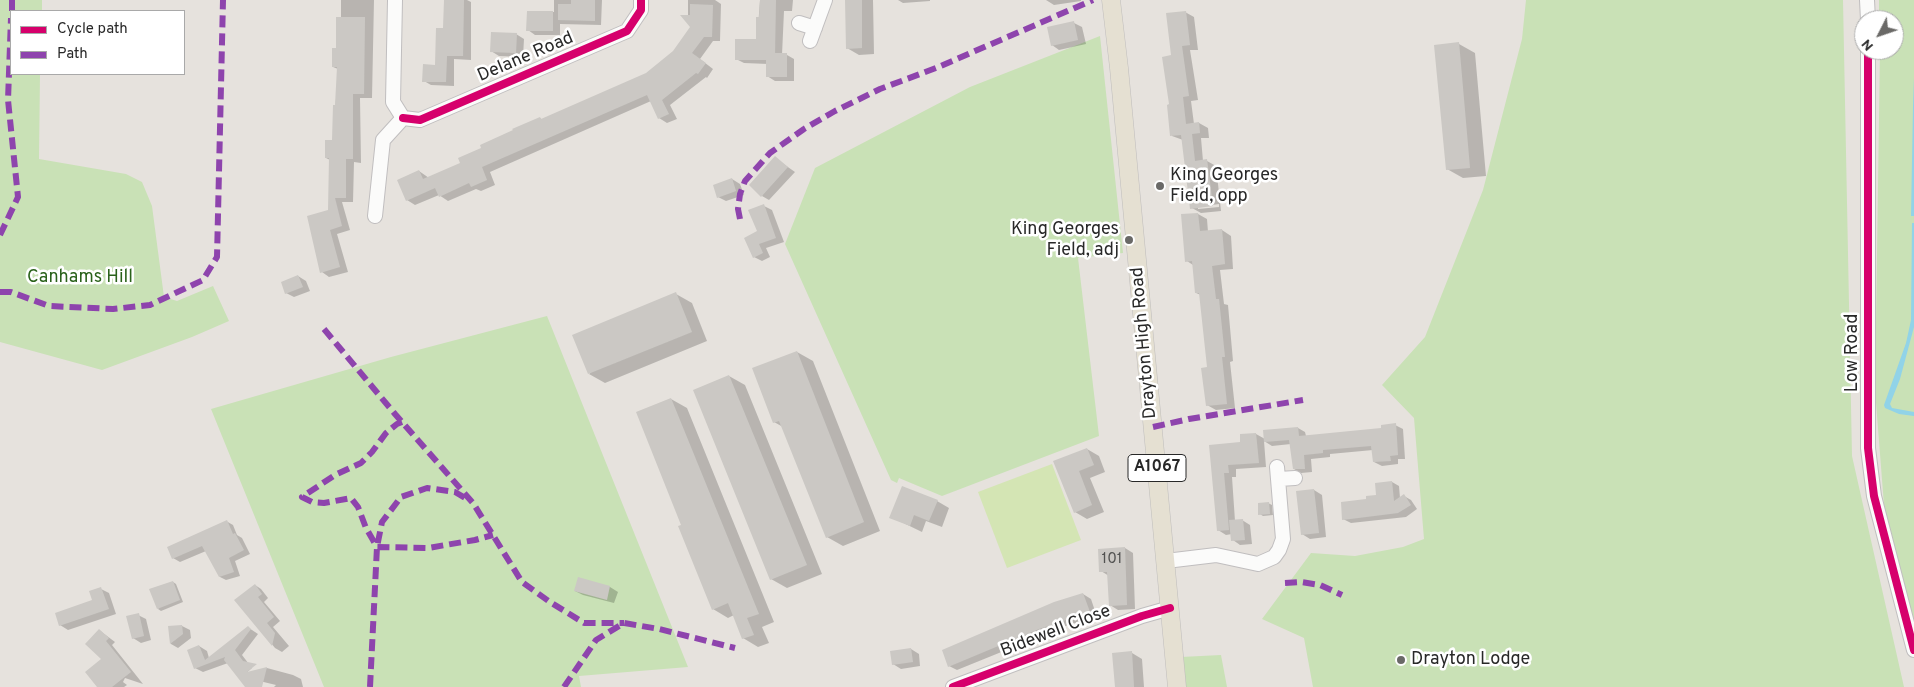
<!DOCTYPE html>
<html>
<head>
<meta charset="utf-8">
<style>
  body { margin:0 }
  #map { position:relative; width:1914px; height:687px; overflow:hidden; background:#e6e2dd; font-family:Overpass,sans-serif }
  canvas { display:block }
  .legend { position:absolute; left:10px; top:10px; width:175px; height:65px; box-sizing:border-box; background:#fff; border:1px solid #a9a9a9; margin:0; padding:6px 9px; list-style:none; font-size:15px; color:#282828 }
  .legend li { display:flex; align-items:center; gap:10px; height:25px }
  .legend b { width:25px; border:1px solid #a9a9a9 }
  .north { position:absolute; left:1854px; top:10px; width:50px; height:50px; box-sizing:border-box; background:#fff; border:1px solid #a9a9a9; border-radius:50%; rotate:229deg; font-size:14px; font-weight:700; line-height:20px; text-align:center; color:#282828 }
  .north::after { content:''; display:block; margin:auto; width:18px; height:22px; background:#6a6967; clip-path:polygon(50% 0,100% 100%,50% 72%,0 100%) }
</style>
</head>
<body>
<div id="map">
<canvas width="1914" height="687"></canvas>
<ul class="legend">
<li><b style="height:6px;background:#d6006c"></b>Cycle path</li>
<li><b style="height:6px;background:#8e44ad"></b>Path</li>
</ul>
<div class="north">N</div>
</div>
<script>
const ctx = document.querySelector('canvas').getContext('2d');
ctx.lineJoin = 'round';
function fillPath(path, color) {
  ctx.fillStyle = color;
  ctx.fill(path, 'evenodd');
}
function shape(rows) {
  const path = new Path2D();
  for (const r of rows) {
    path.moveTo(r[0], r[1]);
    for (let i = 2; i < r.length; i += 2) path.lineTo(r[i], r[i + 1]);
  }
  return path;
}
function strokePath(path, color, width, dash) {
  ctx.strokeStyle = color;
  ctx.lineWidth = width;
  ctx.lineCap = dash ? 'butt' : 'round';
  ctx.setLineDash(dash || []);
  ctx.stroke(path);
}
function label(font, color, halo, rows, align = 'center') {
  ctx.font = font + ' Overpass,sans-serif';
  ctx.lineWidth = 5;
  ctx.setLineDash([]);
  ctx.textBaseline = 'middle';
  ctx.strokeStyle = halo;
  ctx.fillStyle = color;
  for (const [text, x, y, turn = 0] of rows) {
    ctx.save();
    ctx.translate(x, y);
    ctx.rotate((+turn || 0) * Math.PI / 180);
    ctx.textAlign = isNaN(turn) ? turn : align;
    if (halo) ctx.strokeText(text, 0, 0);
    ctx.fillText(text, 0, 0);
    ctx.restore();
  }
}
fillPath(shape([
  [0,0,42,0,42,11,11,11,11,74,40,74,39,159,126,174,142,182,152,206,164,297,177,301,213,286,229,321,192,337,102,370,0,342],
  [1526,0,1843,0,1852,456,1904,687,1313,687,1304,638,1262,619,1311,553,1355,556,1403,547,1424,539,1414,418,1382,385,1425,337,1483,190,1522,39],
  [1879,0,1914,0,1914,626,1884,505,1875,390,1880,50,1894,50,1894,20,1879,20],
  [1100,36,1123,253,1078,258,1099,436,942,496,899,478,897,483,891,480,785,244,815,168,970,87],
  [547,316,688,667,579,676,581,687,324,687,211,409,391,357],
  [1221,655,1227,687,1181,687,1181,657]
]), '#c9e1b6');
fillPath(shape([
  [1052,464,1081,540,1007,568,978,492]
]), '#d4e5b4');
fillPath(shape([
  [1914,78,1914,216,1911,216,1913,106],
  [1912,223,1914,223,1914,327,1900,379,1890,404,1892,408,1914,412,1914,416,1899,414,1885,408,1884,405,1906,343,1911,320]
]), '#91d3e8');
fillPath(shape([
  [341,0,374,0,372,98,360,98,361,163,354,162,353,202,342,202,350,230,337,234,348,272,329,277,322,272,329,211,330,160,326,158,333,142,338,69,333,67,341,18],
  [445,0,467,0,471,2,471,60,454,59,454,86,431,85,424,81,437,66,445,29],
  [554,0,602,0,601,25,560,24,560,35,535,35,528,30,528,12,554,12],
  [688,0,715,0,721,4,720,41,713,41,700,59,713,69,707,78,706,77,670,105,677,119,667,123,659,118,651,101,490,172,495,185,481,191,476,189,448,201,439,195,415,205,407,200,419,171,429,178,462,163,483,148,540,118,543,120,647,74,674,52,692,27,688,16],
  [760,0,793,0,792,11,784,11,782,55,787,55,794,59,794,81,775,81,767,76,768,64,744,63,736,59,757,41],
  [846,0,873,0,874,54,859,55,847,48],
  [898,0,930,0,930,1,903,3],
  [1046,0,1081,0,1081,1,1054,5],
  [1185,12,1194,17,1198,50,1190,50,1198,100,1191,101,1194,124,1199,123,1208,128,1209,138,1201,138,1203,161,1207,161,1216,166,1221,211,1201,213,1192,208,1183,140,1172,136,1170,105,1172,56],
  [1219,204,1219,207,1198,209,1198,207],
  [1074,23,1082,27,1086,44,1059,50,1052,45],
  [516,34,524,39,523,57,499,56,491,51],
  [1459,44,1475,53,1486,176,1463,178,1447,169],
  [775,158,795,172,769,200,762,196],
  [732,179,740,184,744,195,726,201,718,197],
  [764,206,772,210,784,242,766,248,770,257,762,261,754,257],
  [1198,214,1207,219,1208,232,1222,230,1231,236,1233,269,1220,270,1224,304,1228,305,1233,361,1230,362,1235,408,1216,410,1207,405,1208,369,1201,295,1196,293,1193,265,1187,261],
  [298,276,306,281,310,291,294,297,286,293],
  [676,294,692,303,707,341,605,383,589,374],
  [797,352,813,361,880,531,843,546,827,537,783,427,774,422],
  [729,376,745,385,822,574,787,588,771,579],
  [671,399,687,408,774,622,762,627,769,643,758,647,743,638,734,615,728,618,713,609,683,525],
  [1395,425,1403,429,1405,459,1398,459,1398,464,1382,466,1374,462,1373,450,1330,454,1330,457,1311,459,1312,472,1301,473,1294,469,1291,444,1272,446,1264,441,1266,467,1236,469,1236,477,1232,477,1235,521,1242,520,1250,525,1252,544,1240,545,1233,540,1232,534,1226,535,1218,530,1210,446,1242,443,1256,434,1265,439,1298,428,1305,432,1306,436,1383,429],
  [1087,449,1099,456,1105,472,1090,478,1104,512,1087,519,1075,512,1055,462],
  [1392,482,1399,486,1400,498,1404,496,1411,500,1417,509,1406,517,1351,523,1343,519,1377,497],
  [1314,490,1322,495,1326,537,1310,539,1302,534,1297,492],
  [937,501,949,508,942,527,926,521,922,532,891,517],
  [1268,503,1272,505,1273,515,1263,516,1260,514],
  [226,521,233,525,237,535,242,538,250,554,235,561,240,576,226,580,220,577,206,551,180,562,173,558],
  [1125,548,1133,553,1135,609,1118,610,1110,605,1109,576,1101,571],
  [579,579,610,587,618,592,614,603,583,595,575,591],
  [173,582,176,584,183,602,161,611,158,609],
  [255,585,261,589,268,598,264,602,280,621,273,627,289,646,282,652,275,648,236,600],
  [101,589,109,593,116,614,68,630,60,625,94,601],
  [1083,594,1091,599,1097,617,1068,625,957,670,949,666],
  [138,615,146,619,151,640,141,643,133,638],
  [182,626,190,630,191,638,178,648,171,644,169,628],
  [249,628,258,634,242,655,252,668,245,674,267,668,293,675,301,679,303,687,274,687,276,685,247,678,228,663,203,672,195,668,199,646,207,651,209,658],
  [99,630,115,642,112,645,143,684,125,678,123,682,127,685,124,687,99,687,103,659],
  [911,649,919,654,920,666,901,669,893,664],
  [1132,653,1142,659,1144,687,1116,687]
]), '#0003');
fillPath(shape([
  [444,0,464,0,463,56,447,56,446,82,422,82,423,64,435,65,436,28,443,28],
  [571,0,595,0,595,21,558,20,558,4,571,4],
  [760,0,776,0,775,53,787,53,787,77,766,77,766,60,735,60,735,39,756,39,756,17,759,17],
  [845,0,862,0,862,48,846,49],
  [690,4,713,5,712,37,704,37,692,53,706,63,698,74,696,73,662,100,669,114,658,119,647,95,482,167,487,180,471,187,469,183,439,197,435,188,406,201,397,180,419,170,423,179,460,163,458,158,481,148,480,145,513,130,512,129,540,117,541,119,646,73,673,51,690,27,680,15,690,15],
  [527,11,553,11,553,31,526,31],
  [1186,11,1190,45,1182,46,1189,96,1183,97,1186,124,1199,122,1200,133,1192,134,1195,161,1207,159,1213,206,1190,209,1181,135,1170,136,1167,105,1169,104,1162,57,1171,55,1166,13],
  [336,17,365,17,364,94,353,94,353,159,346,159,346,198,335,198,342,226,330,230,340,267,320,273,307,216,328,210,329,158,325,158,325,140,332,140,333,105,335,105,337,67,332,67,332,48,336,48],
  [1074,21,1078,40,1051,46,1047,27],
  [491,32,517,33,516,53,490,52],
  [1459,42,1470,168,1446,170,1434,45],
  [775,156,788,167,761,197,749,185],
  [732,178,736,191,717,198,713,185],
  [764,204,776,238,759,244,763,253,753,258,744,238,757,231,748,210],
  [1198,213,1200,231,1222,229,1225,264,1212,266,1216,299,1219,299,1225,357,1222,357,1227,404,1206,406,1201,368,1207,367,1199,293,1195,293,1192,261,1185,262,1181,214],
  [298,275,303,287,285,294,281,282],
  [676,292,692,332,588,374,572,335],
  [797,351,864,522,826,538,779,421,773,423,752,368],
  [729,375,807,565,770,580,693,390],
  [671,398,759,614,747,618,754,635,742,639,728,603,712,610,678,526,681,525,636,412],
  [1396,423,1398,455,1390,456,1391,461,1373,462,1371,446,1323,450,1323,453,1304,455,1305,469,1293,469,1289,440,1264,442,1263,430,1298,427,1299,436,1381,428,1381,425],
  [1256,433,1259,463,1228,465,1229,473,1224,473,1229,530,1217,531,1209,445,1240,442,1240,434],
  [1087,448,1094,465,1079,471,1092,505,1074,513,1053,461],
  [1392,481,1394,501,1404,494,1411,505,1398,513,1342,520,1341,502,1366,499,1366,496,1376,495,1375,483],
  [902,486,938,500,929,521,914,515,910,526,889,518],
  [1314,489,1319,533,1301,535,1296,491],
  [1269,502,1270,514,1258,515,1258,503],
  [1243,519,1245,540,1231,541,1229,520],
  [227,520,233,534,235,533,244,550,229,558,234,572,219,577,202,546,172,559,167,547],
  [1125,547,1127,605,1109,606,1107,572,1099,572,1098,549],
  [578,577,610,586,607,600,574,591],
  [173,581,180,600,157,609,149,589],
  [255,584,262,594,258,597,274,617,267,623,275,633,272,646,234,600],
  [101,587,109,609,59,626,55,613,92,600,89,591],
  [1083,593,1090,612,1039,629,948,667,942,650,1054,602],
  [139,613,144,636,132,639,126,616],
  [182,625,183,634,170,644,168,626],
  [248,626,251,629,235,650,243,661,257,664,247,672,267,667,262,687,245,687,224,660,225,657,194,669,187,650,199,645,205,660],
  [99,629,109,638,106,641,131,672,112,687,97,687,85,672,101,659,85,644],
  [911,648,913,662,892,665,890,651],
  [1132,651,1134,687,1115,687,1112,653]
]), '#cbc8c4');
const minor = shape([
  [1867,0,1868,20],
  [799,23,815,28],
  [810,41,825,0],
  [1868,50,1868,448,1874,496,1914,650],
  [403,118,420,120,627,31,641,10,641,0],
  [375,216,383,140,403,118,393,102,395,0],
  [1279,479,1295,478],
  [1166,561,1216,555,1258,564,1274,557,1279,550,1283,539,1277,467],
  [953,687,1142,616,1170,608]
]);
const major = shape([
  [1111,0,1119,68,1177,687]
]);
strokePath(minor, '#c0bebf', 16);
strokePath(major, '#bfbdbc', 19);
strokePath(minor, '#fbfbfa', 14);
strokePath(major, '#e5e0d2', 18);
strokePath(shape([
  [12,11,12,0],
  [740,219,738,209,740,194,745,181,770,153,804,129,835,111,880,89,936,68,1093,0],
  [0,235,18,197,8,100,11,18],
  [0,292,11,292,49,306,113,309,150,305,203,280,217,257,223,0],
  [324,329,395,414,473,503,522,582,550,602,584,623,624,623],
  [402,422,397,424,386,433,372,452,361,463,335,475,302,497,312,502,324,503,351,498,358,507,366,528,377,547,428,548,475,540,493,535],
  [1153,427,1189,419,1303,400],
  [1285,583,1301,582,1320,585,1342,595],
  [370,687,377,547,382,522,401,497,427,488,455,492,467,499],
  [564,687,596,640,624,623,659,629,735,648]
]), '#8e44ad', 6, [12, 6]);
strokePath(shape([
  [1868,50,1868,448,1874,496,1914,650],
  [403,118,420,120,627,31,641,10,641,0],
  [953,687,1142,616,1170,608]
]), '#d6006c', 8);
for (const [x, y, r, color] of [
  [1160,186,5,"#6a6967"],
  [1129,240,5,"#6a6967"],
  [1401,660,5,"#6a6967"]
]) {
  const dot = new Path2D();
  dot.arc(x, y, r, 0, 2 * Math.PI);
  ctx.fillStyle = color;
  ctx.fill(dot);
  strokePath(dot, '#fff', 2);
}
label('15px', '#525251', null, [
  ["101",1112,560]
]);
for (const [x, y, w] of [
  [1157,468,58]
]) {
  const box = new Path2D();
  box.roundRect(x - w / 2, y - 13.5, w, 27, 4);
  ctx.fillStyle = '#fff';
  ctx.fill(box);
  strokePath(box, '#282828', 1);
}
label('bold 16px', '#282828', null, [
  ["A1067",1157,468]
]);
label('18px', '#282828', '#fff', [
  ["Delane Road",526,58,-23],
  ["Drayton High Road",1145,343,-95],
  ["Low Road",1853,353,-90],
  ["Bidewell Close",1056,632,-21]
]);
label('18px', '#282828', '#fff', [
  ["King Georges",1170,176],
  ["Field, opp",1170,197],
  ["King Georges",1119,230,"right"],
  ["Field, adj",1119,251,"right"],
  ["Drayton Lodge",1411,660]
], 'left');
label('18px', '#2a621a', '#fff', [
  ["Canhams Hill",80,278]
]);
</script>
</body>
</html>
